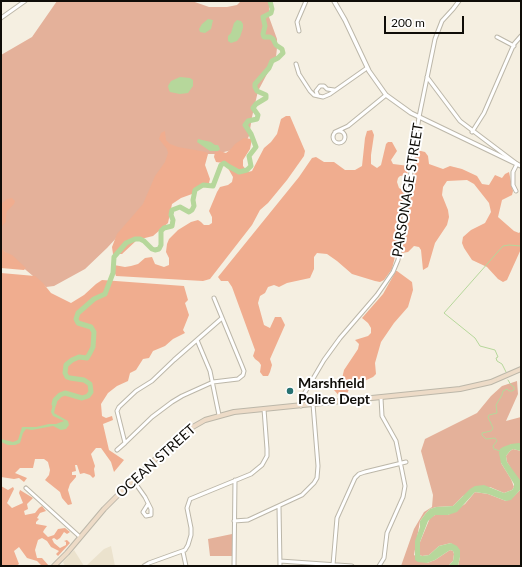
<!DOCTYPE html>
<html>
<head>
<meta charset="utf-8">
<style>
  body { margin:0 }
  #map { position:relative; width:522px; height:567px; overflow:hidden; background:#f5efe1; font-family:Lato,sans-serif }
  canvas { display:block }
  .frame { position:absolute; inset:0; border:2px solid #0f0d08; pointer-events:none }
  .scale { position:absolute; left:384px; top:16px; width:80px; height:18px; box-sizing:border-box; border:2px solid #0f0d08; border-top:0; padding-left:5px; font-size:12px; line-height:14px; white-space:nowrap; color:#0f0d08; -webkit-text-stroke:3px #fff; paint-order:stroke }
</style>
</head>
<body>
<div id="map">
<canvas width="522" height="567"></canvas>
<div class="frame"></div>
<div class="scale">200 m</div>
</div>
<script>
const ctx = document.querySelector('canvas').getContext('2d');
ctx.lineJoin = 'round';
function fillPath(path, color) {
  ctx.fillStyle = color;
  ctx.fill(path, 'evenodd');
}
function shape(rows) {
  const path = new Path2D();
  for (const r of rows) {
    if (r.length === 3) {
      path.moveTo(r[0] + r[2], r[1]);
      path.arc(r[0], r[1], r[2], 0, 2 * Math.PI);
      continue;
    }
    path.moveTo(r[0], r[1]);
    for (let i = 2; i < r.length; i += 2) path.lineTo(r[i], r[i + 1]);
  }
  return path;
}
function strokePath(path, color, width, dash) {
  ctx.strokeStyle = color;
  ctx.lineWidth = width;
  ctx.lineCap = dash ? 'butt' : 'round';
  ctx.setLineDash(dash || []);
  ctx.stroke(path);
}
function label(font, color, halo, rows, align = 'center') {
  ctx.font = font + ' Lato,sans-serif';
  ctx.lineWidth = 4;
  ctx.setLineDash([]);
  ctx.textBaseline = 'middle';
  ctx.strokeStyle = halo;
  ctx.fillStyle = color;
  for (const [text, x, y, turn = 0] of rows) {
    ctx.save();
    ctx.translate(x, y);
    ctx.rotate((+turn || 0) * Math.PI / 180);
    ctx.textAlign = isNaN(turn) ? turn : align;
    if (halo) ctx.strokeText(text, 0, 0);
    ctx.fillText(text, 0, 0);
    ctx.restore();
  }
}
fillPath(shape([
  [111,546,115,566,86,566,104,549],
  [74,550,84,566,65,566,63,562]
]), '#ebe2cd');
fillPath(shape([
  [57,1,192,1,209,7,227,7,237,5,241,1,269,1,269,17,277,39,277,48,276,57,258,91,252,117,249,136,246,142,236,149,216,154,200,154,147,205,107,248,85,269,54,286,46,287,1,249,1,55,32,37],
  [517,381,518,394,506,421,521,417,521,444,511,444,501,463,511,479,514,487,512,490,504,493,490,487,463,496,453,506,436,507,430,509,426,513,420,521,414,555,427,563,435,560,450,550,453,551,454,554,453,561,448,566,401,566,414,529,424,512,432,507,433,495,421,451,425,439,477,413,491,396,502,386],
  [513,449,521,451,521,566,458,566,460,557,451,543,439,546,429,555,422,556,420,555,420,542,430,518,435,515,448,515,465,504,475,492,488,494,506,501,513,497,520,490,510,467,507,462,506,456,510,451],
  [232,534,234,556,210,556,208,539]
]), '#e4b19a');
fillPath(shape([
  [286,116,290,116,305,151,304,156,287,180,268,203,260,210,252,225,210,279,203,281,116,276,114,271,114,265,125,267,131,266,138,264,145,258,152,257,155,264,164,267,169,265,169,258,166,252,167,244,169,239,178,230,191,222,198,220,201,222,204,225,209,225,212,223,212,217,209,211,217,192,220,187,228,185,232,182,233,177,229,170,223,163,216,162,214,157,215,152,220,151,226,153,231,149,235,144,244,138,252,139,250,149,243,160,243,166,248,172,252,171,264,148,271,142,277,134,281,119],
  [372,130,374,135,371,155,371,164,377,168,381,165,386,144,388,142,392,142,397,151,391,160,393,164,409,166,407,175,400,176,398,178,397,182,399,188,406,192,398,244,392,269,384,280,380,282,375,281,352,274,337,261,327,254,317,253,314,257,314,269,310,278,287,283,279,287,274,285,268,287,265,293,260,296,258,303,264,325,270,328,275,317,281,317,285,325,270,359,272,365,270,372,268,376,263,376,260,372,261,365,259,362,255,359,253,356,255,350,232,287,228,281,221,281,218,277,299,177,312,158,316,157,324,162,334,162,345,170,355,170,362,166,365,138,367,131],
  [165,131,166,140,170,144,178,147,206,152,208,154,205,165,210,179,209,183,200,185,192,194,181,198,172,204,168,223,153,236,137,240,122,254,113,254,112,247,117,234,143,204,155,176,165,162,168,153,167,149,159,139,161,133],
  [417,150,425,152,428,156,429,164,443,169,450,166,462,169,477,176,482,184,489,185,495,175,502,178,505,174,509,172,513,191,512,195,502,200,498,217,514,231,519,233,521,231,521,249,507,280,503,282,498,279,487,267,472,260,464,248,462,243,463,237,471,230,485,223,491,212,489,203,474,184,467,180,447,181,443,187,442,195,448,210,449,217,447,225,435,243,428,267,423,270,421,250,419,247,414,246,408,252,402,253,415,153],
  [12,198,15,201,14,204,7,211,6,216,6,222,1,227,1,204,7,199],
  [1,248,5,252,12,255,26,268,24,270,1,268],
  [396,271,397,271,412,282,413,290,408,307,394,323,381,342,375,363,376,374,373,377,360,383,351,384,347,394,341,398,334,390,329,388,316,389,312,386,313,382,317,380,326,385,341,383,344,370,358,349,359,344,355,340,368,336,371,333,371,328,368,323,362,318,383,294],
  [1,273,35,276,43,283,51,293,71,303,84,295,96,284,102,280,184,286,188,300,185,303,189,315,183,330,185,333,173,339,165,346,153,351,149,358,143,359,136,370,130,373,128,381,117,386,108,393,101,404,102,416,106,418,112,416,113,420,103,424,109,450,124,460,114,472,111,462,101,448,96,448,91,454,95,466,94,469,95,476,93,478,90,475,84,473,80,474,77,465,75,465,76,471,72,472,72,475,76,475,76,477,70,484,68,490,72,504,68,505,62,498,60,492,45,480,49,475,50,470,48,462,44,459,35,459,33,468,20,468,15,473,27,478,24,482,19,478,14,479,1,477],
  [1,486,8,490,13,487,14,489,7,503,12,508,23,503,19,493,20,490,33,498,27,504,28,509,24,511,25,515,35,513,39,508,42,506,46,511,40,513,37,518,39,519,36,522,36,524,47,526,44,530,43,532,48,537,54,535,58,529,65,528,70,532,67,534,64,532,60,538,57,540,54,538,52,539,54,543,60,548,66,545,66,542,64,541,67,540,70,543,58,556,56,554,59,551,51,547,47,541,42,538,38,540,35,550,37,558,42,558,49,566,42,566,37,561,27,558,19,547,14,551,19,564,16,566,1,566]
]), '#f0ad8f');
fillPath(shape([
  [208,19,213,20,211,29,205,33,200,32,199,29,202,24],
  [237,20,241,21,243,24,243,28,240,37,237,41,231,43,228,41,228,36,231,33,234,23],
  [180,77,190,78,193,80,193,86,188,93,180,94,170,92,169,90,168,86,171,81],
  [198,139,211,142,215,145,218,145,220,149,218,151,210,151,197,142],
  [54,398,57,400,54,413,68,421,69,425,66,429,61,430,53,426,32,430,26,429,23,433,20,443,15,445,8,445,1,442,1,439,13,442,18,440,22,427,36,427,49,424,56,424,64,421,53,416,51,412],
  [519,443,521,444,521,451,513,449,510,451,506,456,507,462,520,480,521,486,520,490,511,500,506,501,488,494,475,492,457,512,448,515,435,515,428,521,420,542,420,555,422,556,429,555,439,546,451,543,457,546,460,550,460,557,458,566,448,566,453,561,454,554,453,551,450,550,435,560,427,563,418,562,415,560,415,541,420,527,420,521,426,513,430,509,436,507,453,506,470,489,475,486,484,485,504,493,512,490,514,487,514,484,501,463,499,453,500,449,503,447,511,444]
]), '#b6d79b');
strokePath(shape([
  [506,372,502,364,497,361,496,358,498,357,495,350,480,346,475,338,444,313,503,246,509,245,521,246],
  [500,451,494,449,493,446,497,441,495,438,486,439,482,435,482,433,491,431,493,428,488,417,489,415,497,413,496,405,502,395,503,391,507,389,509,391,512,391,514,390,514,387,511,385,508,380]
]), '#b6d79b', 1);
strokePath(shape([
  [54,404,55,400,60,395,65,393,82,398,88,396,91,392,90,384,84,380,70,378,67,377,65,373,66,365,72,360,79,357,87,358,90,353,93,347,94,332,91,327,78,323,76,319,78,313,94,299,105,294,113,273,114,257,126,243,135,239,140,239,144,241,152,249,155,250,159,249,161,245,161,231,164,228,172,226,173,220,171,215,172,210,180,207,189,212,192,210,194,206,193,200,195,190,203,185,213,186,221,165,224,163,228,166,239,172,247,170,251,166,249,156,256,147,251,134,245,125,248,121,257,119,258,115,253,108,256,104,266,98,266,95,257,91,255,87,255,84,269,68,272,61,278,58,283,53,282,49,276,45,273,39,270,37,264,37,263,34,265,26,263,17,271,13,272,9,270,1]
]), '#b6d79b', 5);
const minor = shape([
  [1,18,25,1],
  [299,31,297,22,306,1],
  [497,37,514,46],
  [296,64,299,74,310,91,314,95,323,97,330,94,367,68],
  [427,77,460,121,517,164,513,172,513,185,516,191],
  [318,96,316,91,320,86,324,86,327,89,334,90],
  [339,137,6],
  [335,132,348,126,386,95],
  [472,132,484,113,514,44,521,36],
  [214,298,242,366,244,371,243,375,238,379,213,382,182,396,172,402,152,417,125,443,117,411,119,407,136,391,152,381,174,360,222,318],
  [197,340,210,371,219,415],
  [301,406,304,394,324,360,340,338,377,295,393,272,398,260,419,117,435,39,442,21,453,9,459,1],
  [117,450,125,443],
  [133,480,145,497,151,509,151,515,146,516,143,512,148,504],
  [26,488,80,537],
  [279,506,280,566],
  [234,521,248,520,302,495,314,483,317,478,318,466,313,404],
  [183,552,186,566],
  [280,561,352,566],
  [333,565,337,518,355,478,359,474,365,472,406,462],
  [144,566,149,563,185,550,188,545,191,535,191,528,187,508,190,499,251,474,262,465,267,456,267,449,264,409],
  [234,566,235,480],
  [379,566,384,558,387,533,403,497,405,486,396,441,382,416,381,398]
]);
const tertiary = shape([
  [334,1,345,20,369,71,386,95,411,113,521,166]
]);
const secondary = shape([
  [54,566,67,553,104,509,124,489,184,432,205,420,234,412,460,389,491,382,521,369]
]);
strokePath(minor, '#bcb7a9', 5);
strokePath(tertiary, '#bcb7a9', 5.5);
strokePath(secondary, '#bcb7a9', 6);
strokePath(minor, '#fff', 3);
strokePath(tertiary, '#fff', 3.5);
strokePath(secondary, '#eddbc7', 4);
for (const [x, y, r, color] of [
  [290,391,4,"#277272"]
]) {
  const dot = new Path2D();
  dot.arc(x, y, r, 0, 2 * Math.PI);
  ctx.fillStyle = color;
  ctx.fill(dot);
  strokePath(dot, '#fff', 1.5);
}
label('14px', '#0f0d08', '#fff', [
  ["PARSONAGE STREET",408,190,-81],
  ["OCEAN STREET",156,461,-42]
]);
label('bold 14px', '#0f0d08', '#fff', [
  ["Marshfield",298,383],
  ["Police Dept",298,399]
], 'left');
</script>
</body>
</html>
